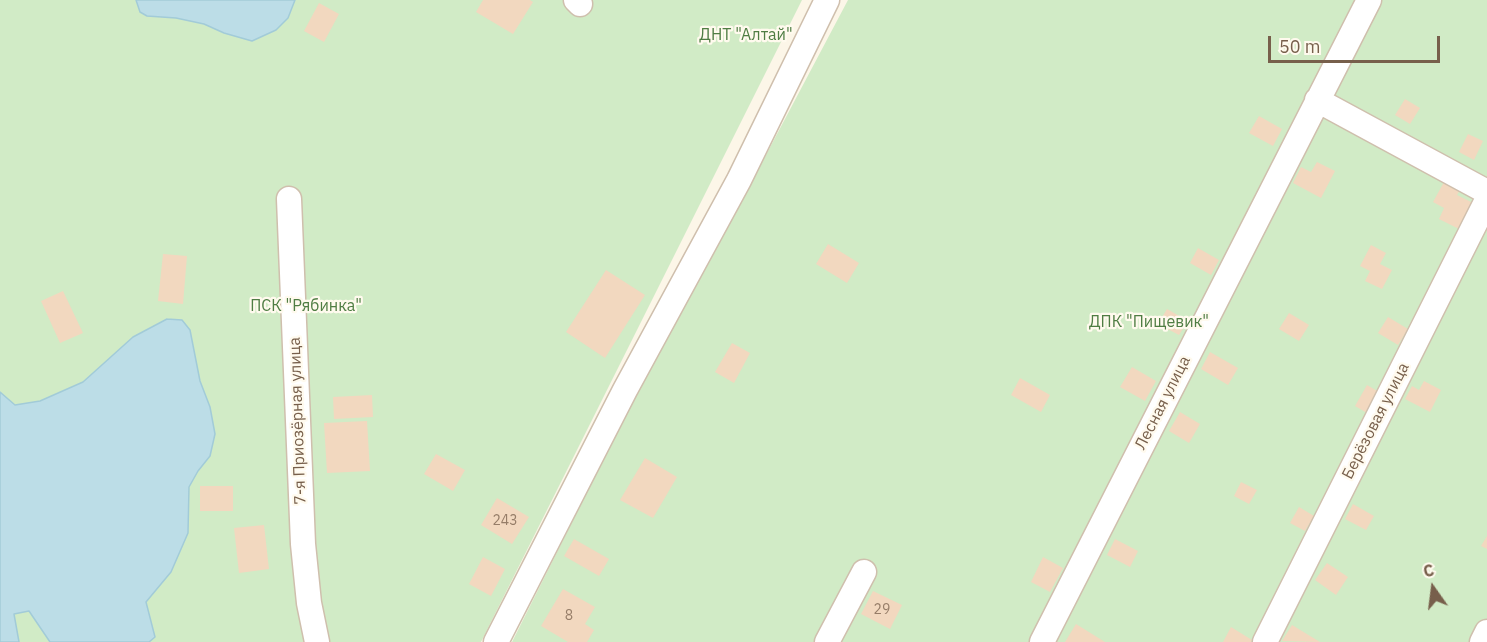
<!DOCTYPE html>
<html>
<head>
<meta charset="utf-8">
<style>
  body { margin:0 }
  #map { position:relative; width:1487px; height:642px; overflow:hidden; background:#fcf6e8; font-family:"IBM Plex Sans",sans-serif }
  canvas { display:block }
  .north { position:absolute; left:1403px; top:558px; width:60px; height:60px; -webkit-text-stroke:4px #fffaee; paint-order:stroke; rotate:346deg; font-size:16px; font-weight:700; line-height:24px; text-align:center; color:#775f4b }
  .north::after { content:''; display:block; margin:auto; width:21px; height:27px; background:#775f4b; clip-path:polygon(50% 0,100% 100%,50% 72%,0 100%) }
  .scale { position:absolute; left:1268px; top:36px; width:172px; height:27px; box-sizing:border-box; border:3px solid #775f4b; border-top:0; padding-left:8px; font-size:18px; line-height:21px; white-space:nowrap; color:#775f4b; -webkit-text-stroke:4px #fffaee; paint-order:stroke }
</style>
</head>
<body>
<div id="map">
<canvas width="1487" height="642"></canvas>
<div class="north">С</div>
<div class="scale">50 m</div>
</div>
<script>
const ctx = document.querySelector('canvas').getContext('2d');
ctx.lineJoin = 'round';
function fillPath(path, color) {
  ctx.fillStyle = color;
  ctx.fill(path, 'evenodd');
}
function shape(rows) {
  const path = new Path2D();
  for (const r of rows) {
    path.moveTo(r[0], r[1]);
    for (let i = 2; i < r.length; i += 2) path.lineTo(r[i], r[i + 1]);
  }
  return path;
}
function strokePath(path, color, width, dash) {
  ctx.strokeStyle = color;
  ctx.lineWidth = width;
  ctx.lineCap = dash ? 'butt' : 'round';
  ctx.setLineDash(dash || []);
  ctx.stroke(path);
}
function label(font, color, halo, rows, align = 'center') {
  ctx.font = font + ' "IBM Plex Sans",sans-serif';
  ctx.lineWidth = 4.5;
  ctx.setLineDash([]);
  ctx.textBaseline = 'middle';
  ctx.strokeStyle = halo;
  ctx.fillStyle = color;
  for (const [text, x, y, turn = 0] of rows) {
    ctx.save();
    ctx.translate(x, y);
    ctx.rotate((+turn || 0) * Math.PI / 180);
    ctx.textAlign = isNaN(turn) ? turn : align;
    if (halo) ctx.strokeText(text, 0, 0);
    ctx.fillText(text, 0, 0);
    ctx.restore();
  }
}
fillPath(shape([
  [0,0,802,0,481,642,0,642],
  [848,0,1487,0,1487,642,512,642,656,354,723,236]
]), '#d1ebc6');
const water = shape([
  [136,0,295,0,288,18,276,30,252,41,224,33,204,24,176,18,147,16,140,12,136,0],
  [167,319,182,320,190,330,200,381,210,407,215,434,210,456,198,471,189,487,188,533,171,572,146,602,155,637,149,642,50,642,29,611,14,614,19,642,0,642,0,392,15,405,40,401,83,382,133,337,167,319]
]);
fillPath(water, '#bcdde7');
strokePath(water, '#a2cbd8', 1.5);
fillPath(shape([
  [483,0,530,0,533,2,513,34,476,12],
  [319,3,339,14,324,42,304,31],
  [1405,99,1420,108,1410,124,1395,115],
  [1259,116,1282,129,1273,146,1249,133],
  [1468,134,1483,141,1474,160,1459,152],
  [1317,162,1335,171,1321,198,1293,183,1301,167,1311,172],
  [1444,182,1460,190,1457,195,1473,203,1459,229,1439,219,1444,208,1433,202],
  [828,244,859,263,847,283,816,264],
  [1371,245,1386,253,1380,264,1392,270,1382,289,1365,281,1370,271,1360,266],
  [1198,248,1219,260,1211,275,1190,263],
  [163,254,187,256,183,304,158,301],
  [606,270,645,295,605,358,566,332],
  [63,291,83,333,60,343,41,301],
  [1167,309,1188,321,1179,335,1158,324],
  [1289,313,1309,325,1299,341,1279,329],
  [1388,317,1408,329,1398,345,1378,333],
  [732,343,750,353,734,383,715,372],
  [1210,352,1238,368,1228,385,1201,369],
  [1132,367,1156,381,1145,401,1120,387],
  [1020,378,1050,395,1041,412,1011,395],
  [1424,381,1441,390,1430,412,1405,399,1412,386,1419,390],
  [1367,385,1379,392,1367,413,1355,406],
  [372,395,373,417,334,419,333,397],
  [1180,412,1200,424,1189,443,1169,431],
  [367,421,370,471,327,473,324,423],
  [436,454,465,470,453,491,424,474],
  [645,458,677,477,653,518,620,500],
  [1241,482,1257,490,1249,504,1234,496],
  [200,486,233,486,233,511,200,511],
  [497,498,529,517,512,544,481,525],
  [1353,504,1374,516,1366,530,1345,519],
  [1299,507,1314,516,1305,531,1290,523],
  [264,525,269,569,239,573,234,528],
  [1487,536,1487,549,1481,546],
  [574,539,609,559,599,576,564,556],
  [1115,539,1138,551,1130,567,1107,555],
  [483,557,505,569,491,596,469,584],
  [1043,557,1063,568,1050,592,1031,582],
  [1327,563,1348,577,1336,595,1315,580],
  [563,589,595,607,585,624,594,630,587,642,568,642,541,626],
  [873,591,902,605,890,629,861,614],
  [1076,624,1105,642,1065,642],
  [1292,625,1320,642,1282,641],
  [1231,627,1252,640,1251,642,1223,642]
]), '#f2d8bf');
const street = shape([
  [576,0,580,4],
  [1317,100,1487,192],
  [289,199,303,544,309,603,317,642],
  [496,642,625,390,739,180,827,0],
  [827,642,864,572],
  [1042,642,1369,0],
  [1265,642,1487,200],
  [1482,642,1487,632]
]);
strokePath(street, '#cfbfad', 27);
strokePath(street, '#fff', 24);
label('14px', '#967d68', null, [
  ["243",505,521],
  ["29",882,610],
  ["8",569,616]
]);
label('16px', '#4f7d43', '#fffaee', [
  ["ДНТ \"Алтай\"",746,35],
  ["ПСК \"Рябинка\"",306,306],
  ["ДПК \"Пищевик\"",1149,322]
]);
label('16px', '#775f4b', '#fffaee', [
  ["Лесная улица",1163,403,-63],
  ["7-я Приозёрная улица",298,421,-92],
  ["Берёзовая улица",1376,421,-63]
]);
</script>
</body>
</html>
